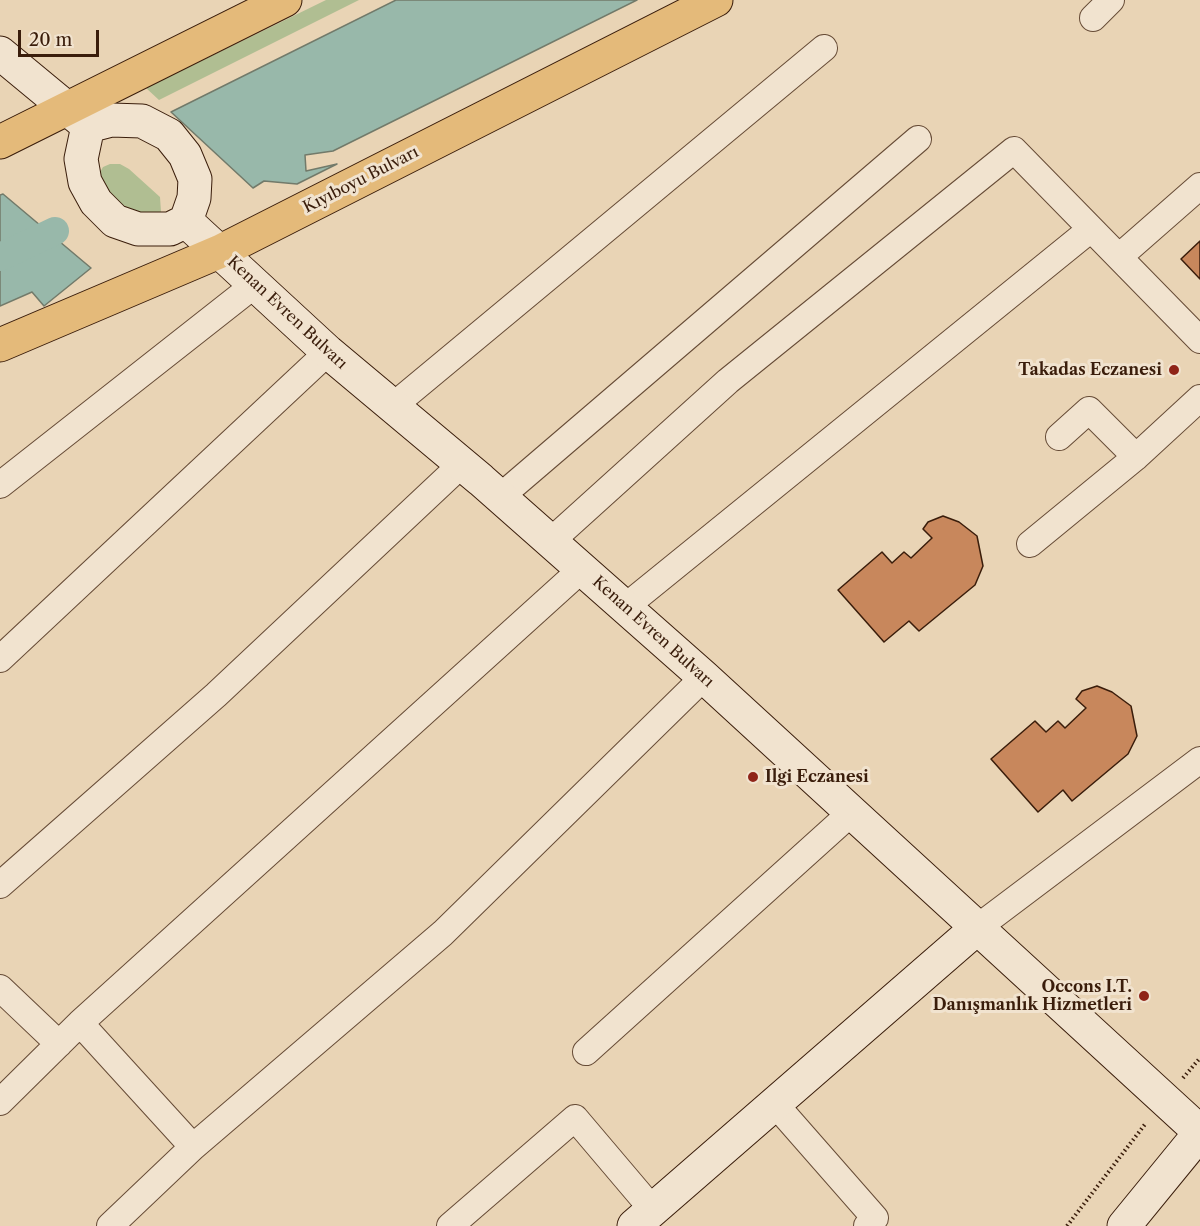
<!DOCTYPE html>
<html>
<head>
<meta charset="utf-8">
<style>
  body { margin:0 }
  #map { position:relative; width:1200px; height:1226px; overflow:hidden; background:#e9d4b5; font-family:"Libre Caslon Text",serif }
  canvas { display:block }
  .scale { position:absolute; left:18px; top:30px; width:81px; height:27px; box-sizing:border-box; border:3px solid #3a1d0b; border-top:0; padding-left:8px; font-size:18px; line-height:21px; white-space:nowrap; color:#3a1d0b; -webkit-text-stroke:4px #f1e3cf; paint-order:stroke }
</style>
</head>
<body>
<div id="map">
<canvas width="1200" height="1226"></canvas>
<div class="scale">20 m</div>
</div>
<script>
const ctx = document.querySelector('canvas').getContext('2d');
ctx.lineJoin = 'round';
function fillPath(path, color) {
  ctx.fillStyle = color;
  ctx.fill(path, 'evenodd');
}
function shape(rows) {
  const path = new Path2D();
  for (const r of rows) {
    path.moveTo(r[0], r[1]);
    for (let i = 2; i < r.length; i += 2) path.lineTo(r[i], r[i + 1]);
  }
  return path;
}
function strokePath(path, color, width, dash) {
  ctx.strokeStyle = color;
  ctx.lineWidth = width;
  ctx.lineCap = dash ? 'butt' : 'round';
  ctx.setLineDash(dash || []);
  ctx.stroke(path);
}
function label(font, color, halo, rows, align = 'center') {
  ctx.font = font + ' "Libre Caslon Text",serif';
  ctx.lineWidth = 6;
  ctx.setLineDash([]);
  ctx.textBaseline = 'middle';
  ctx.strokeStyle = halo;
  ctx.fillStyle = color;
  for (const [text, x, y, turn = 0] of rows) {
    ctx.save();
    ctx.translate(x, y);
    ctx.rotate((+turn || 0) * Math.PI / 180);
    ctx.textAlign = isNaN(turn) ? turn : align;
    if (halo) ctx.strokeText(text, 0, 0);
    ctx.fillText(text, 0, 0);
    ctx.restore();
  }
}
fillPath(shape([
  [326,0,359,0,159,100,146,88],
  [110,164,120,164,129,169,160,197,161,212,155,218,137,219,102,190,99,174,103,167]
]), '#b0be92');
const water = shape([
  [396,0,637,0,333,151,305,155,306,171,337,164,297,184,264,181,253,188,171,112,396,0],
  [3,194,91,268,44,306,32,292,0,306,0,195,3,194]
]);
fillPath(water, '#98b8aa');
strokePath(water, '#727a6a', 1.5);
strokePath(shape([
  [0,257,55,231]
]), '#98b8aa', 28);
const building = shape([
  [1200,241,1200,279,1181,259,1200,241],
  [943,516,959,522,977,536,983,566,975,585,919,631,909,621,884,642,838,590,882,552,892,563,904,552,911,558,932,538,923,529,928,522,943,516],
  [1097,686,1112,692,1131,706,1137,736,1128,754,1072,801,1063,790,1038,812,991,759,1035,721,1046,732,1058,721,1065,728,1086,708,1076,699,1082,691,1097,686]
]);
fillPath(building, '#c8875c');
strokePath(building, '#3a1d0b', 1.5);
const street = shape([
  [1093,18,1111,0],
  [1119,257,1200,186],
  [393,406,824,48],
  [1059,437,1089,410,1136,457],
  [0,485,253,286],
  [500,497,918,139],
  [551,541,728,381,1014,150,1200,340],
  [1030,544,1136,457,1200,398],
  [625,607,1091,229],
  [0,659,328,352],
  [0,885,216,695,462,464],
  [977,928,1200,760],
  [0,988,59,1044],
  [80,1023,193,1147],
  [586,1052,851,813],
  [0,1102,80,1023,582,569],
  [775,1104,875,1218,867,1226],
  [110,1226,193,1147,443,933,704,677],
  [450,1226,575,1118,653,1210]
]);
const secondary = shape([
  [0,53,87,125],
  [111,120,142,121,169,135,185,155,195,179,194,198,186,221,170,229,138,229,115,221,96,202,85,182,81,159,88,126,111,120],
  [186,221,328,352,481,480,704,677,1200,1132],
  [634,1226,977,928],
  [1124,1226,1200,1133]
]);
const primary = shape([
  [0,142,285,0],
  [0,345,221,251,716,0]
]);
strokePath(street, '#664b36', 28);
strokePath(secondary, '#3a1d0b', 35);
strokePath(primary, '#3a1d0b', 35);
strokePath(shape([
  [1183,1078,1200,1058],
  [1067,1226,1146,1123]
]), '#3a1d0b', 4, [1.5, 3]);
strokePath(street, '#f1e3cf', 26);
strokePath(secondary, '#f1e3cf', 33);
strokePath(primary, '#e4ba7a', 33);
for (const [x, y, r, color] of [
  [1174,370,6,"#8f2418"],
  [753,777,6,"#8f2418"],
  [1144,996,6,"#8f2418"]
]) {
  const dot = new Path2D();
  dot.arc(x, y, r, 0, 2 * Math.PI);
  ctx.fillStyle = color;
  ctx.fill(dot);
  strokePath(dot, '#f1e3cf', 2);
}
label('16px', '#3a1d0b', '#f1e3cf', [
  ["Kıyıboyu Bulvarı",361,180,-27],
  ["Kenan Evren Bulvarı",287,313,43],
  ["Kenan Evren Bulvarı",653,632,42]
]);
label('bold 16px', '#3a1d0b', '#f1e3cf', [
  ["Takadas Eczanesi",1162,370],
  ["Ilgi Eczanesi",765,777,"left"],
  ["Occons I.T.",1132,987],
  ["Danışmanlık Hizmetleri",1132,1005]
], 'right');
</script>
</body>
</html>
